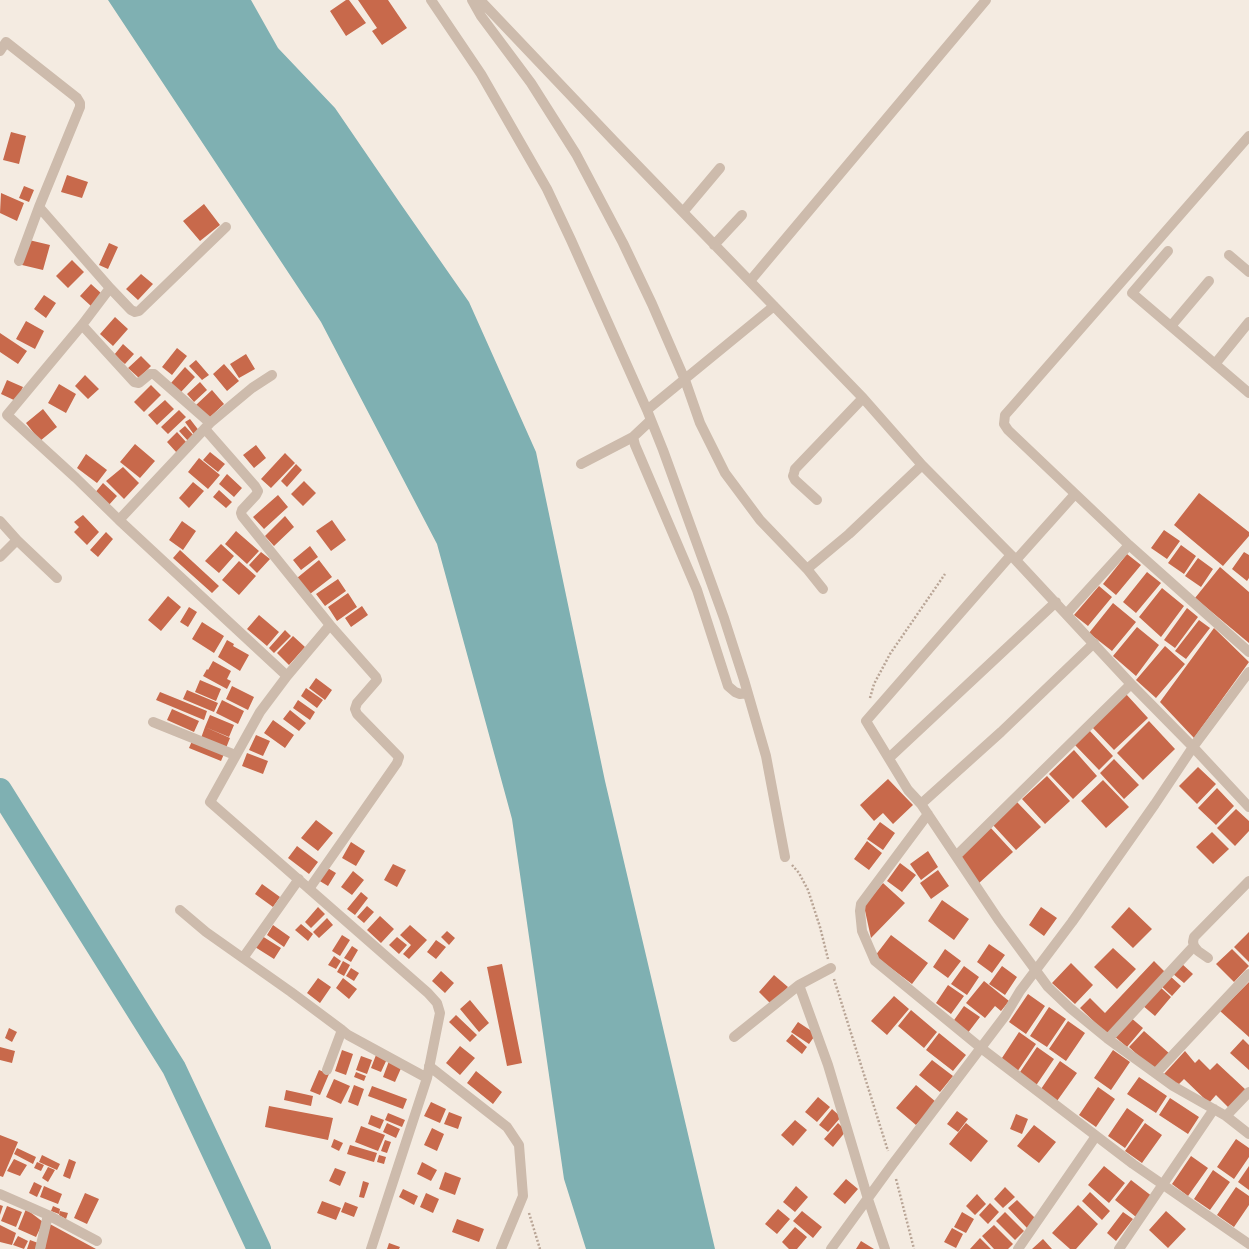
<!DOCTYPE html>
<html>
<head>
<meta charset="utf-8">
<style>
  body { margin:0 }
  canvas { display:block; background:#f4ebe1 }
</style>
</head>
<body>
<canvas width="1249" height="1249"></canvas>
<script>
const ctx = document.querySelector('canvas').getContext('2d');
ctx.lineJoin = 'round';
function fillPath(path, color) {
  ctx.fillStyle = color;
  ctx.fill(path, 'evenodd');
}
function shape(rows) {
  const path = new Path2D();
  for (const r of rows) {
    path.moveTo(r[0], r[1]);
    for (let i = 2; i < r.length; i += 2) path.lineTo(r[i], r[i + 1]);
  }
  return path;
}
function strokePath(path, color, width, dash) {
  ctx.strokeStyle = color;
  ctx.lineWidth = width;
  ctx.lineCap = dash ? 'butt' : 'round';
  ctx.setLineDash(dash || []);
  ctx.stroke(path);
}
fillPath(shape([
  [108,0,251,0,278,48,335,108,400,203,469,302,536,452,605,781,715,1249,586,1249,564,1179,512,819,437,544,321,322]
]), '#7fb0b2');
strokePath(shape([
  [0,790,174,1068,259,1249]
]), '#7fb0b2', 24);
fillPath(shape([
  [346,0,349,0,366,23,346,36,330,11],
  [358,0,388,0,407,28,382,45,372,31,377,28],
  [11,132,26,136,19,164,3,160],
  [67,175,88,182,82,198,61,192],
  [24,186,34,190,29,202,19,198],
  [1,193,24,203,17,221,0,213],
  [204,204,220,225,200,241,183,221],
  [29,240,50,245,43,270,22,265],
  [109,243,118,247,108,269,99,265],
  [72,260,84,272,68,288,56,276],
  [141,274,153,284,138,300,126,289],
  [91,284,102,294,91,306,80,296],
  [44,295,56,303,46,318,34,309],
  [115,317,128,329,113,346,100,334],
  [26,321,44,331,35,349,16,339],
  [0,333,27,351,18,364,0,352],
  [123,344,134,354,125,364,114,355],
  [177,348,187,356,172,375,162,367],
  [246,354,255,369,239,378,230,364],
  [141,356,151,366,139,378,128,368],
  [196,360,209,375,202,380,189,366],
  [224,364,239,381,227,391,213,374],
  [185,367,195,377,181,392,171,383],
  [85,375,99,389,88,399,75,386],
  [7,380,23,387,16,401,1,394],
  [200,382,207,390,194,402,187,394],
  [59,384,76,394,66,413,48,403],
  [151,385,161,395,144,412,134,402],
  [212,390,224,404,209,418,196,405],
  [165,400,174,409,157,425,148,415],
  [43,409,57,427,40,441,26,423],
  [179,410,186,417,168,434,161,427],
  [190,419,200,432,195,436,185,422],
  [185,426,195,437,189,442,179,431],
  [177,432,187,443,177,453,167,442],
  [135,444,155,461,140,478,120,462],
  [256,445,266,458,254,468,243,455],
  [210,452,225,464,218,472,203,460],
  [285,453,295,463,271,488,261,479],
  [86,454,107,470,97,483,77,468],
  [199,458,220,475,208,489,188,472],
  [296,464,302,470,287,487,281,481],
  [123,467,139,483,124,499,106,481],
  [227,474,242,488,234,497,219,484],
  [304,481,316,493,303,506,291,494],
  [193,482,204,491,189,508,179,498],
  [103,483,117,496,108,506,94,494],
  [219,490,232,502,226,508,213,497],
  [1199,493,1249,532,1249,536,1223,566,1174,525],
  [278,495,288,507,264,529,253,517],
  [83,515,99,532,87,545,74,532,79,527,74,522],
  [285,516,294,527,274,546,265,536],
  [332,520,346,540,331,551,316,531],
  [182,521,196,531,183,550,169,540],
  [1164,530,1180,541,1167,559,1151,548],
  [236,531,259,551,247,564,225,544],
  [106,532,113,539,98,557,90,550],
  [221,544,234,556,219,573,205,561],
  [1181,545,1196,556,1184,574,1168,563],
  [310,546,318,557,301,570,293,560],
  [180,550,219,586,212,593,173,558],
  [261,552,270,559,257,573,249,565],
  [1244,552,1249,555,1249,578,1247,581,1232,569],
  [1127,554,1141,565,1116,595,1103,584],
  [1198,558,1213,569,1201,587,1185,576],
  [319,560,332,577,310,594,297,578],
  [239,561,256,576,239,595,222,580],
  [1220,567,1249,592,1249,643,1195,598],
  [1147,572,1161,583,1136,613,1123,602],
  [338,579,346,591,325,606,316,594],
  [1099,586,1112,597,1088,626,1074,615],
  [1162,588,1184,606,1161,637,1139,617],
  [348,593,357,607,337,621,328,607],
  [168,596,181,607,161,631,148,620],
  [1113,603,1136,622,1112,651,1089,633],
  [362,606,368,615,351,627,345,618],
  [189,607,197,612,188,627,180,622],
  [1187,608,1198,617,1175,648,1164,640],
  [259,615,279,632,267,646,247,629],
  [1199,620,1210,628,1186,659,1175,651],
  [202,622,224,636,214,653,192,639],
  [1137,627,1159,645,1136,676,1113,656],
  [1214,628,1249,662,1194,738,1160,702],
  [285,630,291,636,274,653,269,648],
  [293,636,305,647,289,665,277,653],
  [227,640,234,644,233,646,249,655,240,671,218,657],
  [1165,646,1185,664,1156,698,1136,680],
  [213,661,231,671,227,679,231,681,227,689,203,676,207,669,208,670],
  [316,678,332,690,325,700,309,688],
  [200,680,221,689,216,701,195,692],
  [232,686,254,697,248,710,226,699],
  [306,688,323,700,317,708,301,696],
  [187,690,218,703,214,712,183,699],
  [160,692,207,711,204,720,156,700],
  [1126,694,1148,718,1114,750,1092,727],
  [222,700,244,711,238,724,216,713],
  [298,700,315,712,310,720,293,708],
  [172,709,199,721,194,732,167,720],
  [290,710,306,723,299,731,283,719],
  [210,715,234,725,229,737,205,727],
  [273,720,294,735,285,748,264,733],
  [1149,721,1175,749,1143,780,1117,753],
  [205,727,230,738,226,748,201,738],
  [1089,730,1113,756,1099,770,1074,744],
  [256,735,270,741,263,756,249,750],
  [192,741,224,754,221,761,189,748],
  [1074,750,1097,776,1073,799,1049,774],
  [247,753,268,761,263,774,242,766],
  [1114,759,1139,785,1124,799,1100,773],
  [1198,767,1216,784,1197,804,1179,786],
  [1047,776,1070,801,1045,824,1022,799],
  [888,779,913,805,893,824,883,813,874,821,860,805],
  [1103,780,1129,807,1106,828,1081,801],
  [1217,788,1234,806,1216,825,1198,808],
  [1017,802,1041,827,1016,850,993,825],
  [1236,809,1249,821,1249,831,1235,846,1217,828],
  [316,820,333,833,318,851,301,838],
  [880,822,895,833,883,850,867,839],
  [990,827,1013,852,978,884,958,858],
  [1212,832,1229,849,1213,864,1196,847],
  [867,841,882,853,869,870,854,859],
  [351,842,365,851,356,866,342,858],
  [297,846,318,862,309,874,288,858],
  [928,851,938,867,921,880,910,864],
  [900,863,916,875,902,892,887,881],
  [393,864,406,870,397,887,384,880],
  [326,867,336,873,328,886,318,880],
  [938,870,949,886,931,899,920,883],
  [353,871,364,880,352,895,341,887],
  [883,883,905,903,871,938,864,906],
  [262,884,280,897,273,907,255,894],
  [361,892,368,898,355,915,347,909],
  [942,900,969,919,954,940,928,921],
  [367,906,374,912,364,923,357,917],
  [318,907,325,914,311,928,305,922],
  [1041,907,1057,918,1044,936,1029,925],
  [1129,907,1152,929,1133,948,1111,927],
  [380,916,394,929,381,943,367,930],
  [327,918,333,925,319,938,313,932],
  [301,924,313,934,308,941,295,930],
  [273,925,290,937,284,947,267,935],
  [410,925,427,940,409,959,403,954,411,945,400,935],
  [447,931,455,938,449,945,441,937],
  [1249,932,1249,962,1234,947],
  [342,935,350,940,340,956,332,951],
  [891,935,928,963,912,984,875,956],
  [262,936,281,948,274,959,255,947],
  [397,937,407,945,399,954,389,945],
  [436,940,446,947,436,959,427,952],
  [989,944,1005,955,992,973,977,962],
  [352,946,358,950,351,962,344,958],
  [1113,948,1136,969,1117,989,1094,967],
  [945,949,961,961,948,978,933,967],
  [1232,949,1249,966,1234,982,1216,964],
  [334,956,341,961,336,969,328,965],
  [343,961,350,965,344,976,337,972],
  [1154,961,1166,973,1108,1035,1080,1008,1090,998,1105,1013],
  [1071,963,1093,985,1075,1004,1052,983],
  [1181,963,1193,974,1184,983,1172,973],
  [502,964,522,1063,507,1066,487,967],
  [964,966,979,977,967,995,951,984],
  [1002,966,1017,977,1005,995,989,984],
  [351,968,359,973,354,981,346,976],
  [441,971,454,983,445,993,432,981],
  [774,975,788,987,772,1005,759,992],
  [1169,975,1181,986,1172,996,1160,985],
  [318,978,331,987,320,1003,307,993],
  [343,978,357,989,349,999,336,988],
  [984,981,1009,1001,1001,1011,995,1006,985,1018,966,1003],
  [1249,982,1249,1037,1220,1011],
  [948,985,964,996,951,1014,936,1003],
  [1159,986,1171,997,1155,1016,1142,1005],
  [1028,994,1045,1006,1026,1034,1009,1022],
  [894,996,909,1009,887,1035,871,1021],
  [470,1000,489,1023,479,1032,460,1009],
  [964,1006,980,1017,967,1034,952,1023],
  [1049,1007,1066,1019,1047,1047,1030,1036],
  [911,1010,937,1032,924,1048,898,1026],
  [456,1015,477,1035,470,1042,449,1022],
  [1130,1017,1143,1028,1127,1047,1114,1036],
  [1068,1021,1085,1033,1066,1061,1049,1049],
  [798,1022,816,1034,809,1044,791,1032],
  [9,1028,17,1032,12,1042,5,1038],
  [1144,1031,1170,1054,1155,1071,1129,1047],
  [1019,1032,1036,1044,1017,1072,1000,1061],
  [939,1033,966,1055,953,1071,926,1050],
  [792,1034,807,1047,802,1054,786,1041],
  [1243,1039,1249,1045,1249,1070,1230,1053],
  [460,1046,475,1058,460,1075,446,1063],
  [0,1047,15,1051,12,1063,0,1060],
  [1037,1047,1054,1059,1035,1087,1018,1075],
  [342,1050,353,1054,346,1075,335,1071],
  [1113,1050,1130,1062,1111,1090,1094,1078],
  [1185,1051,1195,1063,1199,1059,1210,1070,1217,1063,1246,1090,1229,1108,1216,1095,1209,1103,1184,1079,1178,1085,1164,1074],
  [376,1055,387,1059,381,1072,371,1068],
  [361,1056,372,1060,367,1074,356,1070],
  [932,1060,953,1076,940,1092,919,1075],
  [389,1061,402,1066,395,1082,383,1077],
  [1060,1061,1077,1073,1057,1101,1041,1089],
  [319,1070,329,1074,320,1095,310,1091],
  [476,1071,502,1092,493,1104,467,1083],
  [356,1072,366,1076,364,1081,354,1077],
  [1139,1077,1167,1096,1156,1113,1127,1094],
  [334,1079,350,1086,341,1104,326,1097],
  [354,1085,364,1089,358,1106,348,1102],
  [916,1085,936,1102,916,1125,896,1108],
  [372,1086,407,1099,403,1109,368,1096],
  [1098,1087,1115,1099,1096,1127,1079,1115],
  [286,1090,313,1096,311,1106,284,1100],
  [818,1097,830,1107,817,1122,805,1112],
  [1170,1098,1199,1117,1188,1134,1159,1115],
  [431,1102,446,1109,440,1123,424,1116],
  [269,1106,333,1118,328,1140,265,1127],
  [1127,1108,1144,1120,1125,1148,1108,1136],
  [832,1109,841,1117,828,1132,819,1125],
  [957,1111,968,1119,958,1132,947,1124],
  [449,1112,462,1117,458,1129,444,1124],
  [388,1113,405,1120,402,1127,385,1120],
  [1016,1114,1028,1119,1022,1134,1010,1129],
  [371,1115,384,1120,380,1129,368,1124],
  [795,1120,807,1130,793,1146,781,1135],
  [387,1123,400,1129,396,1138,383,1132],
  [838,1123,846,1131,833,1147,824,1139],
  [966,1123,988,1141,971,1162,949,1144],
  [1145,1123,1162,1135,1142,1163,1125,1151],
  [1034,1125,1056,1142,1039,1163,1017,1146],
  [361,1126,385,1135,378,1151,355,1142],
  [432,1128,444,1134,437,1151,424,1145],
  [0,1135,18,1142,3,1177,0,1176],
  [334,1139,343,1143,339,1151,331,1147],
  [1236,1139,1249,1148,1249,1157,1234,1179,1217,1167],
  [385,1140,391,1142,387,1153,381,1151],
  [350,1145,377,1153,374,1162,347,1154],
  [17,1148,36,1157,33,1164,14,1154],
  [42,1155,60,1164,57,1170,39,1162],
  [379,1155,386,1157,384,1164,377,1162],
  [1191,1156,1208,1168,1188,1196,1172,1184],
  [14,1159,27,1165,20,1176,7,1171],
  [69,1159,76,1162,70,1179,63,1176],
  [37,1162,44,1165,41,1171,34,1168],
  [422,1162,437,1170,431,1181,417,1174],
  [1104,1166,1125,1183,1109,1203,1088,1185],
  [1249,1166,1249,1190,1238,1182],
  [48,1167,55,1170,48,1182,42,1178],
  [335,1168,346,1172,340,1186,329,1181],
  [1213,1170,1230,1182,1210,1210,1194,1199],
  [445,1172,461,1178,455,1195,439,1189],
  [846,1179,858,1189,845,1204,833,1194],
  [1131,1180,1153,1197,1136,1217,1115,1200],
  [363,1181,369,1183,364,1198,359,1197],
  [34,1182,42,1186,37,1197,29,1193],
  [44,1186,62,1194,58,1204,40,1197],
  [796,1186,808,1197,795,1212,783,1202],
  [1005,1187,1015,1197,1003,1208,994,1199],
  [1236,1187,1249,1196,1249,1205,1234,1227,1217,1215],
  [403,1189,418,1196,414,1205,399,1197],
  [1090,1192,1110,1211,1102,1220,1082,1201],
  [85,1193,99,1199,87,1224,74,1218],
  [426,1193,439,1199,433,1213,420,1207],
  [977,1194,986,1204,975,1215,966,1206],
  [1017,1200,1036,1219,1027,1228,1008,1208],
  [322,1201,341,1208,336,1220,317,1213],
  [345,1202,358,1207,354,1217,341,1212],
  [990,1203,999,1212,988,1224,979,1215],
  [0,1205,3,1206,0,1215],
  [1078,1205,1098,1224,1076,1249,1070,1249,1052,1233],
  [7,1206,22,1212,16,1227,1,1221],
  [53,1206,60,1209,59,1214,51,1211],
  [26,1209,43,1222,36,1237,18,1229],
  [778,1209,790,1219,777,1234,765,1224],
  [60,1211,68,1213,66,1219,59,1215],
  [802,1211,822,1227,813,1238,793,1221],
  [1166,1211,1186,1229,1168,1248,1149,1230],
  [962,1212,974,1219,966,1233,954,1227],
  [1005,1212,1024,1231,1015,1240,996,1221],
  [1123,1212,1133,1219,1116,1241,1107,1233],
  [457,1219,484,1229,479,1242,452,1232],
  [48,1223,96,1249,45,1249],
  [0,1225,16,1233,12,1245,0,1242],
  [994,1225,1013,1244,1008,1249,994,1249,982,1236],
  [795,1227,807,1237,797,1249,789,1249,782,1242],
  [952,1228,963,1234,956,1248,944,1242],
  [18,1236,28,1241,24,1249,13,1245],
  [980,1238,991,1249,970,1249],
  [1043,1239,1052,1249,1032,1249],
  [30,1240,38,1243,36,1249,27,1249],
  [861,1241,874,1249,856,1249],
  [389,1243,400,1247,399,1249,387,1249]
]), '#c8694b');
strokePath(shape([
  [870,698,874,684,890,654,945,574],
  [792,865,799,873,808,890,820,927,828,959],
  [834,979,888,1151],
  [896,1179,914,1249],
  [529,1213,540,1249]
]), '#b9a596', 2.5, [2, 2]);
strokePath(shape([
  [431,0,481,74,547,189,571,240,647,410,663,450,724,618,744,680,766,756,785,857],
  [472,0,481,16,531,83,576,154,623,243,652,304,685,380,700,423,725,473,760,520,807,569],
  [480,0,614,141,863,398,922,465,1011,555,1131,684,1193,747,1249,807],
  [0,51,6,42,77,98,80,103,80,107,39,207,110,288,82,325,7,415,76,478,119,520,287,676,260,712,210,802,428,993,437,1003,440,1013,427,1078,371,1249],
  [1249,136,1013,406,1005,415,1004,424,1008,430,1129,545,1249,652],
  [683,212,720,168],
  [714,245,742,215],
  [1168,251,1132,293,1249,393],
  [1229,255,1249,272],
  [19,261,39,207],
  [750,281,986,0],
  [110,288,131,310,135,312,139,311,226,227],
  [82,325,134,382,139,383,150,374,154,374,210,423],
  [1171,326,1209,281],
  [1215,364,1249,322],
  [647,410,774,306],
  [650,421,633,437,635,445,697,590,728,686,735,692,740,694,747,693],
  [205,429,255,486,258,491,256,495,242,510,241,513,242,516,330,625,376,677,377,680,357,703,355,709,357,714,399,757,397,763,309,889],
  [581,464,633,437],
  [817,500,795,480,793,476,794,473,795,469,863,398],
  [119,520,210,423,252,388,272,375],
  [0,521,17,540,0,557],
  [17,540,57,578],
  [1011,555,866,721,908,790,921,804,998,919,1048,987,1070,1008,1108,1039,1173,1086,1226,1116,1249,1134],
  [1016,560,1075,494],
  [823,589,807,569,849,534,922,465],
  [1067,613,1129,545],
  [287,676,330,625],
  [153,722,235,755],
  [889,758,1056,602],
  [921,804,1001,732,1094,643],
  [928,814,861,904,860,911,862,931,875,961,981,1048,1133,1164,1249,1244],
  [956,856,1131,684],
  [180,910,206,932,291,992,342,1030],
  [243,958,299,879],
  [1208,958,1198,951,1194,946,1193,942,1194,937,1249,881],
  [831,968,799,985,828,1065,868,1199,885,1249],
  [734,1037,799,985],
  [1108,1039,1194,946],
  [429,1066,507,1127,519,1145,523,1196,501,1249],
  [327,1070,342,1030,348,1035,427,1078],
  [1156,1073,1249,974],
  [1226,1116,1249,1092],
  [0,1194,48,1215,97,1241],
  [40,1249,48,1215],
  [831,1249,892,1165,1005,1016,1020,991,1072,922,1155,804,1193,747,1249,672],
  [1018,1249,1096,1136],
  [1119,1249,1214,1109]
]), '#cdbbac', 10);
</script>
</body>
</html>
